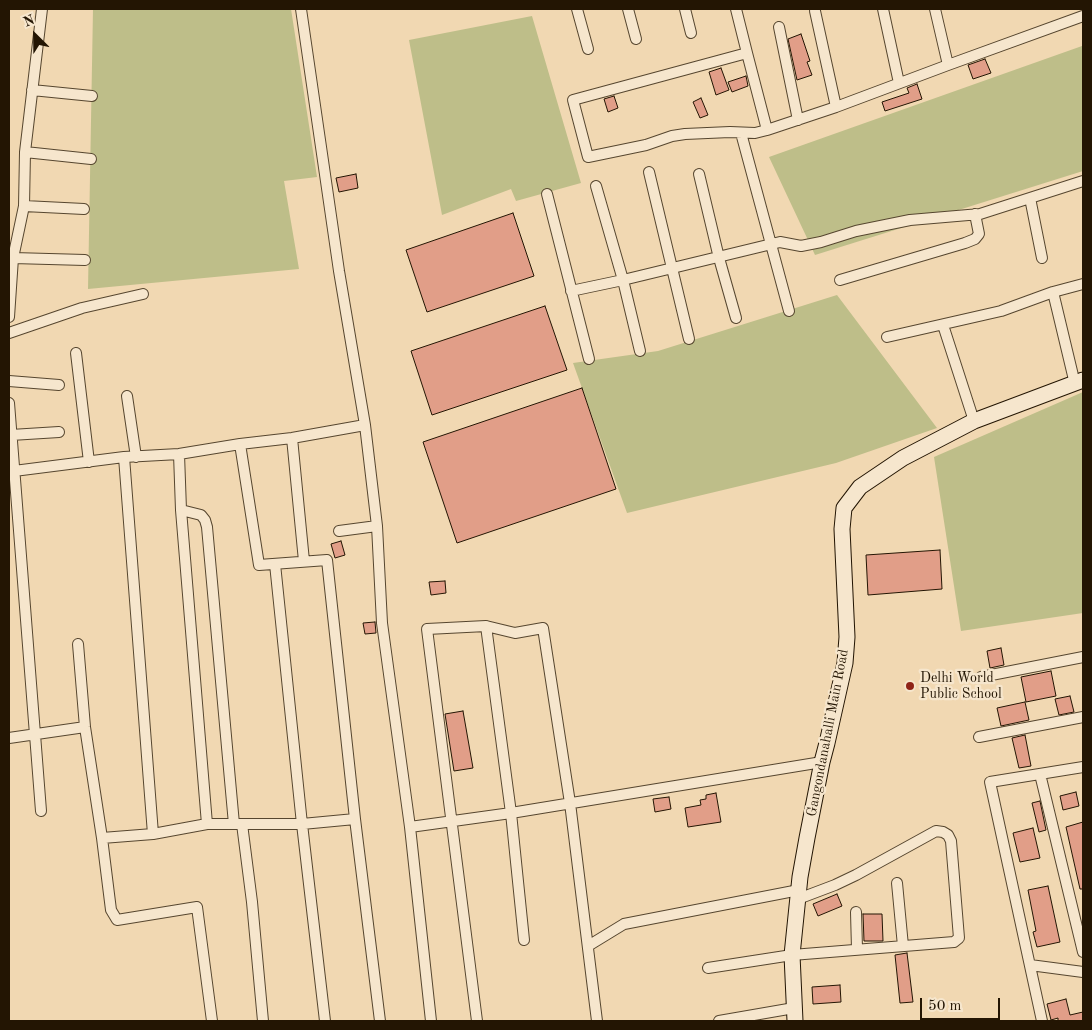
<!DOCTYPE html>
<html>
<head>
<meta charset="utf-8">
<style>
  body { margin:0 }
  #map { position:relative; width:1092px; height:1030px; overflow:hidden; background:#f1d8b2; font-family:"Old Standard TT",serif }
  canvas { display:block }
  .frame { position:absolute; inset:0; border:10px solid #231503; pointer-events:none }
  .north { position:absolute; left:10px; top:10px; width:50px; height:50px; -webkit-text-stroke:4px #f6e6cd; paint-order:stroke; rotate:337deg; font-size:14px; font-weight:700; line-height:20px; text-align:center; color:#231503 }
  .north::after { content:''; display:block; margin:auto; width:18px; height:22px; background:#231503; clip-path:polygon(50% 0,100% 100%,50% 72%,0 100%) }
  .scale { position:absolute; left:920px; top:998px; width:80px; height:22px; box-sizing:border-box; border:2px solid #231503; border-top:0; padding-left:6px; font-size:15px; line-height:18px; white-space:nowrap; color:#231503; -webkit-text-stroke:4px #f6e6cd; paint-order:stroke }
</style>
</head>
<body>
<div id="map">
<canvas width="1092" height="1030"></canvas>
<div class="frame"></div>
<div class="north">N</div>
<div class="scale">50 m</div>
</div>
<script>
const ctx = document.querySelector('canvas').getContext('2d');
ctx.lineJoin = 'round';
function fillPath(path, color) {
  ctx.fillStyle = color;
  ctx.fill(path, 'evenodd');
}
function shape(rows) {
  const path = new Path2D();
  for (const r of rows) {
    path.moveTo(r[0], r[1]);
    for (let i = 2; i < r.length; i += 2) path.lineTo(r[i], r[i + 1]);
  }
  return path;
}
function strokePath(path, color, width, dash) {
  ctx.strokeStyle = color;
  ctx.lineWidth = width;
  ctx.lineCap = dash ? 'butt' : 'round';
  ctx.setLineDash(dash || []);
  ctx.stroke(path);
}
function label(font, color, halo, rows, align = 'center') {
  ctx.font = font + ' "Old Standard TT",serif';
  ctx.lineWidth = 4.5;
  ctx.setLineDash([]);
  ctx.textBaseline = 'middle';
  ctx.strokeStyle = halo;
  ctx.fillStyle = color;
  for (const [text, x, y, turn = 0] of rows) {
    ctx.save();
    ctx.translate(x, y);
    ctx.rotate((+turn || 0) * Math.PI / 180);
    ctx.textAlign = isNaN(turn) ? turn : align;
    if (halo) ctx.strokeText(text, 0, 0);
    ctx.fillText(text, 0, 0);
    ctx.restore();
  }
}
fillPath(shape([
  [93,9,291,9,317,177,284,181,299,269,88,289],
  [532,16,581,183,516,201,511,189,442,215,409,40],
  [1082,46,1083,171,815,255,769,157],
  [837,295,937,428,836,463,627,513,573,363,658,351],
  [1083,392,1083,613,961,631,934,457]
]), '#bebe89');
const building = shape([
  [801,34,810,61,807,62,812,75,797,80,788,39,801,34],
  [985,59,991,73,973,79,968,65,985,59],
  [721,68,729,90,716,95,709,72,721,68],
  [746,76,748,86,732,92,728,82,746,76],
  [917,84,922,99,885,111,882,102,909,93,907,88,917,84],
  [614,96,618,108,608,112,604,99,614,96],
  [701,98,708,115,700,118,693,102,701,98],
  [356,174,358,188,339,192,336,178,356,174],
  [513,213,534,276,427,312,406,250,513,213],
  [545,306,567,370,432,415,411,351,545,306],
  [582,388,616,489,457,543,423,442,582,388],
  [341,541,345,555,335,558,331,544,341,541],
  [940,550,942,589,868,595,866,555,940,550],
  [445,581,446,593,431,595,429,582,445,581],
  [375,622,376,633,365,634,363,623,375,622],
  [1001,648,1004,665,990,668,987,651,1001,648],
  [1051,671,1056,696,1026,702,1021,677,1051,671],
  [1070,696,1074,712,1059,715,1055,699,1070,696],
  [1025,702,1029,720,1001,726,997,708,1025,702],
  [463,711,473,768,454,771,445,714,463,711],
  [1025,735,1031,766,1019,768,1012,738,1025,735],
  [1076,792,1079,806,1063,810,1060,796,1076,792],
  [716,793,721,822,688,827,685,808,701,805,700,800,706,799,706,795,716,793],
  [669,797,671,809,655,812,653,799,669,797],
  [1040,801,1046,830,1039,832,1032,803,1040,801],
  [1083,822,1083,889,1080,889,1066,827,1083,822],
  [1033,828,1040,858,1020,862,1013,833,1033,828],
  [1048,886,1060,942,1037,947,1033,932,1036,931,1028,890,1048,886],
  [837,894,842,906,818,916,813,904,837,894],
  [863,914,882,914,883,941,864,941,863,914],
  [907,953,913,1002,900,1003,895,955,907,953],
  [840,985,841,1002,813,1004,812,987,840,985],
  [1066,999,1070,1015,1083,1012,1083,1021,1058,1021,1058,1018,1051,1020,1047,1004,1066,999]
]);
fillPath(building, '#e19e88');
strokePath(building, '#231503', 1);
const street = shape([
  [301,9,339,271,365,425,377,526,382,623,410,827,431,1021],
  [577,9,588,49],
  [628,9,636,39],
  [685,9,691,33],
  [736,9,747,53,767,130],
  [883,9,899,83],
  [935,9,948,65],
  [815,11,836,107],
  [779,27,798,120],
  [747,53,573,100,588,157,646,145,672,136,685,134,730,132,755,133,767,130,836,107,948,65,1083,16],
  [32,90,92,96],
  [741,133,789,311],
  [25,152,91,159],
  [649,172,689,339],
  [699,174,719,258,736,318],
  [596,186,623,280,640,351],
  [547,194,589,359],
  [1030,198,1042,258],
  [24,206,84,209],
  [13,258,85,260],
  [840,280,965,243,975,239,979,234,975,214],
  [571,291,623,280,780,242,801,246,821,242,856,231,910,220,980,214,1083,181],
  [1053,292,1075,384],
  [9,317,13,258,24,206,25,152,42,9],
  [943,325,974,421],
  [9,333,82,308,143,294],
  [887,337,1001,311,1053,292,1083,284],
  [76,353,89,462],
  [9,381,59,385],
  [127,396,136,457],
  [9,403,41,811],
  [11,435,59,432],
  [292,438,304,561],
  [240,444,259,565,327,560,355,819,380,1021],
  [124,457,153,834],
  [14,471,124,457,179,454,240,444,292,438,365,425],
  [181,510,201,515,205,520,207,527,234,824],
  [339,531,377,526],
  [275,564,302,824,355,819],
  [486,626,515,633,543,628,570,803,597,1021],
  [78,644,85,727,102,838,153,834,207,824,181,510,179,454],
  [981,677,1083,657],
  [979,737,1083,717],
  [9,738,85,727],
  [1040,774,1083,952],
  [207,824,302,824,325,1021],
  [242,824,252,902,263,1021],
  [410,827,511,813,822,762],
  [102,838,111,910,117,920,197,907,212,1021],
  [897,883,903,946],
  [856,912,857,949],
  [588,946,624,924,799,890],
  [1030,965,1083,972],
  [708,968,792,955,954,942,959,938,951,841,948,835,943,832,936,831,856,875,835,885,798,899],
  [477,1021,427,629,486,626,511,813,524,940],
  [719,1021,794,1008],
  [1042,1021,990,782,1083,767]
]);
const secondary = shape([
  [795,1021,792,955,800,877,807,838,822,762,827,743,845,663,847,637,842,529,844,508,860,487,903,458,974,421,1083,380]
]);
strokePath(street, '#56462f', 12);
strokePath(secondary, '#231503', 17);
strokePath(street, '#f6e6cd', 10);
strokePath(secondary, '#f6e6cd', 15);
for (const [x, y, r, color] of [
  [910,686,5,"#8f2418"]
]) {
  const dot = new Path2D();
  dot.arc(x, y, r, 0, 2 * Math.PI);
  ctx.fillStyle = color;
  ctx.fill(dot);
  strokePath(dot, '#f6e6cd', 2);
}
label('14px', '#231503', '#f6e6cd', [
  ["Delhi World",920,678],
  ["Public School",920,694]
], 'left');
label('14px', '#231503', '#f6e6cd', [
  ["Gangondanahalli Main Road",828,733,-79]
]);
</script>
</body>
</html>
